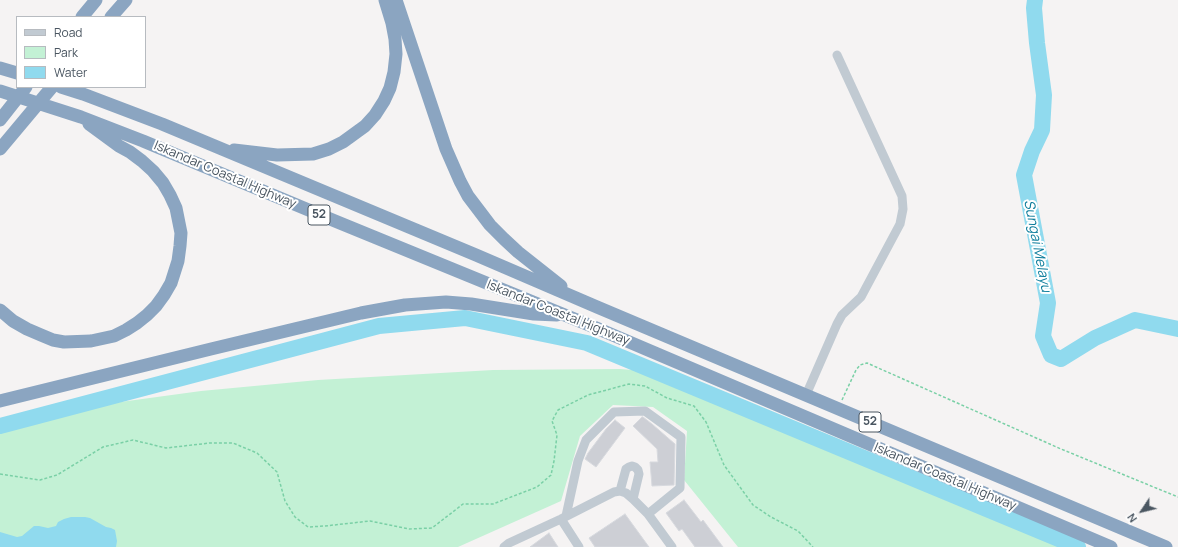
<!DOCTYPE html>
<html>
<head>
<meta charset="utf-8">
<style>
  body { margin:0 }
  #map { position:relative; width:1178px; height:547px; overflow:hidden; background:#f5f3f3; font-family:Manrope,sans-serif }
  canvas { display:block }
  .legend { position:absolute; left:16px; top:16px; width:130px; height:72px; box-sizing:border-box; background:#fff; border:1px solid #b7bbc0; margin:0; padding:5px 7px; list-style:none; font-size:12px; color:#4a5661 }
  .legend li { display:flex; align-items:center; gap:8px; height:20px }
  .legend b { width:20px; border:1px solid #b7bbc0 }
  .north { position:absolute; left:1122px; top:491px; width:40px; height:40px; -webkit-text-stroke:3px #fff; paint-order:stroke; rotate:235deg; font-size:11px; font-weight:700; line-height:16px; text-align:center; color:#4a5661 }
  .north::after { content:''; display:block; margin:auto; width:14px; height:18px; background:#4a5661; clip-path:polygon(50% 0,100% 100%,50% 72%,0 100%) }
</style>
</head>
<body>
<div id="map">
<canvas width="1178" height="547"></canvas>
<ul class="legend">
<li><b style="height:5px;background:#c1cad2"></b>Road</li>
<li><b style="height:11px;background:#c3f1d5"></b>Park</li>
<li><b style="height:11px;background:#90daee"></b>Water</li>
</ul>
<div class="north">N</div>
</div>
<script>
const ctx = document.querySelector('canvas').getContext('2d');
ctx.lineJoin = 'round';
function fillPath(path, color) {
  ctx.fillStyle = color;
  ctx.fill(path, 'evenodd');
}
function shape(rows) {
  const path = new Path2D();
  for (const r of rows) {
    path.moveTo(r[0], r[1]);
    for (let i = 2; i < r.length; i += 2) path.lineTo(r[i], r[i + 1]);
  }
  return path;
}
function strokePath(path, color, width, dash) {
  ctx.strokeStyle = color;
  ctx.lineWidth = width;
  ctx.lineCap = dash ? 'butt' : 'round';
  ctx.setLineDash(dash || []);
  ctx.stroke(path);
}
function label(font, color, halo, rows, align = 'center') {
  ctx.font = font + ' Manrope,sans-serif';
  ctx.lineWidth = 4;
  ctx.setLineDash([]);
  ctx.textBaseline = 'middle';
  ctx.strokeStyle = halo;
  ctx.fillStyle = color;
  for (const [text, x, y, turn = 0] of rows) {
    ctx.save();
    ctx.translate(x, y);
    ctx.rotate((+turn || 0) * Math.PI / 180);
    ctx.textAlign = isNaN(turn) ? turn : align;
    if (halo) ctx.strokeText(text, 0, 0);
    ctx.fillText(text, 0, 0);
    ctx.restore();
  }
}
fillPath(shape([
  [620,369,644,371,689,387,1061,547,738,547,684,480,687,431,653,407,613,405,580,436,561,501,458,547,0,547,0,427,65,410,113,403,201,391,318,380,493,370]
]), '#c3f1d5');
fillPath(shape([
  [71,517,85,517,90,518,106,527,111,528,115,530,117,541,116,547,0,547,0,532,17,537,22,536,34,526,39,526,48,528,56,526,58,522,64,519]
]), '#90daee');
strokePath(shape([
  [1035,0,1034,8,1037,43,1044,95,1042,130,1032,151,1024,175,1048,303,1043,336,1051,355,1061,359,1095,338,1135,320,1178,329],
  [0,426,379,326,465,318,587,343,1078,547]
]), '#90daee', 16);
const building = shape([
  [642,417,643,417,652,424,675,444,674,485,652,486,650,462,658,462,657,449,633,426,642,417],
  [615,420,625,428,596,467,585,459,588,453,606,429,615,420],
  [684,500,701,522,703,520,723,547,695,547,682,529,679,531,666,513,684,500],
  [625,514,649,547,595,547,589,538,625,514],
  [549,533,558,547,530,547,549,533]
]);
fillPath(building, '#cdcfd5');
strokePath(building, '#d7d9de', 1);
strokePath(shape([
  [842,400,856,370,860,365,867,363,1061,449,1178,497],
  [0,474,40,480,57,475,103,447,133,440,166,448,210,443,233,443,257,453,277,472,285,501,295,517,308,527,325,526,370,521,409,529,432,528,463,504,493,504,537,487,551,475,554,461,557,435,552,421,558,410,588,395,629,384,645,386,667,398,694,406,706,422,724,465,753,505,771,517,798,531,813,547]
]), '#7ad0a6', 1.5, [3, 2]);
strokePath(shape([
  [806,395,837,324,842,315,861,297,900,224,903,209,902,196,837,55],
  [620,491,626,469,629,467,632,466,635,467,638,470,639,474,633,499],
  [566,516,578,461,586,440,614,412,645,411,681,437,680,488,648,514],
  [561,519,579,547],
  [504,547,509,543,561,519,614,492,620,491,626,493,633,499,648,514,672,547]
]), '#c1cad2', 9);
strokePath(shape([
  [396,0,446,149,460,181,468,196,490,225,504,239,518,252,561,286],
  [82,17,96,0],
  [111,17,126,0],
  [0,68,17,73],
  [61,87,83,94,162,124,476,255,597,307,1166,547],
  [0,91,81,117,143,141,335,221,594,327,1111,547],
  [0,120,26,87],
  [0,149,52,87],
  [234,150,277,155,313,154,329,149,343,142,365,126,375,115,384,101,390,88,394,72,396,54,395,39,392,23,385,0],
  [0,310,13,321,27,329,41,335,53,340,64,342,91,341,114,336,126,330,137,323,147,315,156,306,164,295,171,283,178,261,180,246,181,233,176,208,170,195,163,183,153,171,142,161,130,152,119,146,89,124],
  [0,401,211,349,361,313,405,305,446,302,471,304,534,314,557,315]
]), '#8ba5c1', 13);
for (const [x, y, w] of [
  [319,215,22],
  [870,422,22]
]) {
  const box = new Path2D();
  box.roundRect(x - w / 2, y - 10, w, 20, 3);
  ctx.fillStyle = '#fff';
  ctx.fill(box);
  strokePath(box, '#4a5661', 1);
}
label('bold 12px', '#4a5661', null, [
  ["52",319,215],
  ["52",870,422]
]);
label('13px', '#4a5661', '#fff', [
  ["Iskandar Coastal Highway",225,175,23],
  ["Iskandar Coastal Highway",558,313,22],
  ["Iskandar Coastal Highway",945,477,23]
]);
label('italic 14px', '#0c7c9b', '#fff', [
  ["Sungai Melayu",1037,246,79]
]);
</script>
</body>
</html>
